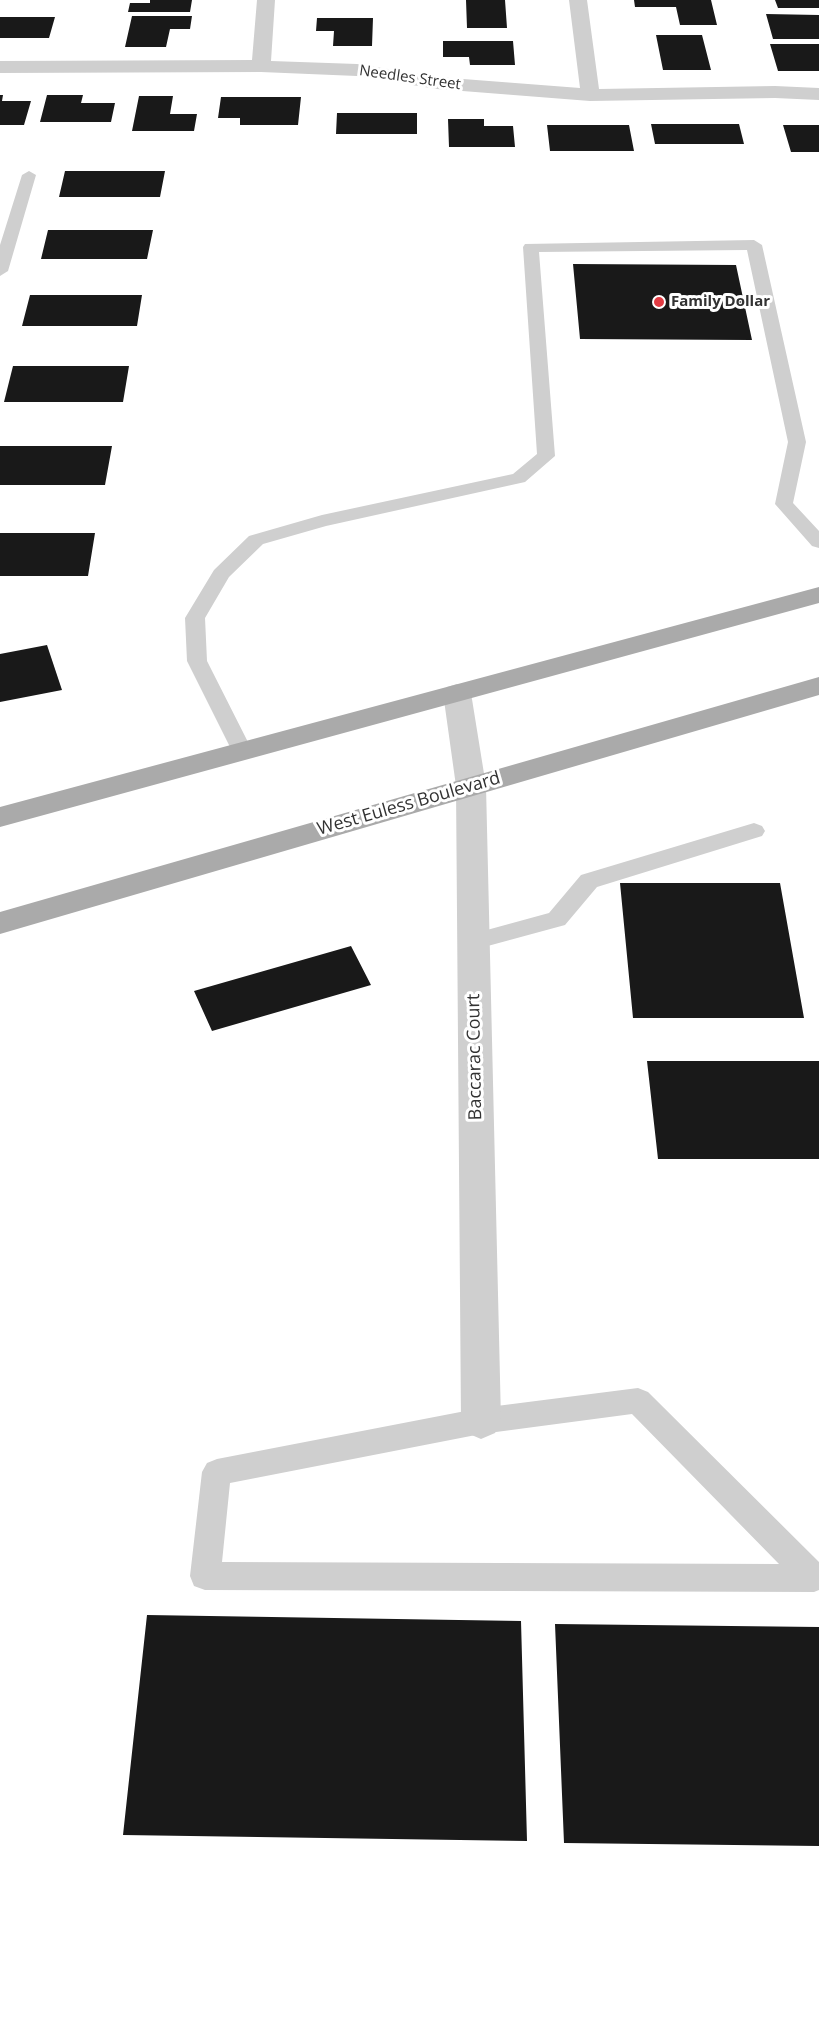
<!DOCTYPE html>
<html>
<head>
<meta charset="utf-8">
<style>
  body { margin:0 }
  canvas { display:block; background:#fff }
</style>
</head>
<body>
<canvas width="819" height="2023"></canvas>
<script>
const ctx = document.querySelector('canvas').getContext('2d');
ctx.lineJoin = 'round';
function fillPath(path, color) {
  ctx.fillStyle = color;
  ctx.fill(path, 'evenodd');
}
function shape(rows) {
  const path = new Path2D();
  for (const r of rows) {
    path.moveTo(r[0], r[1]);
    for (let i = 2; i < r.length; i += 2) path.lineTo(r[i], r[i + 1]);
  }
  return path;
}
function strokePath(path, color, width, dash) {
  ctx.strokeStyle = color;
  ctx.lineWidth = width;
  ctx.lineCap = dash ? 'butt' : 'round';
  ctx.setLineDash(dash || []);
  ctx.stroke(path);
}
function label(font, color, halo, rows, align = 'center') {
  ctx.font = font + ' "Open Sans",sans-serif';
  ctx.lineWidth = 6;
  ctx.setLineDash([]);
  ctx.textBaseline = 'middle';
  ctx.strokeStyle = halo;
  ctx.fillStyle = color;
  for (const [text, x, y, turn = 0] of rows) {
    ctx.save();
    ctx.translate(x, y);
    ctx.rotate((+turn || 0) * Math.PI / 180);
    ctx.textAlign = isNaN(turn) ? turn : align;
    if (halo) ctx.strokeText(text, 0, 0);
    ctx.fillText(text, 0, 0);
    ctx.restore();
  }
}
fillPath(shape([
  [150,0,192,0,190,12,128,12,130,3,150,3],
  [466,0,505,0,507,28,467,28],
  [634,0,711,0,717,25,680,25,676,7,635,7],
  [775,0,819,0,819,8,778,8],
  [766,14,819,15,819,39,773,39],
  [132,16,192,16,190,29,170,29,166,47,125,47],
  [0,17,55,17,49,38,0,38],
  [317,18,373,18,372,46,333,46,334,31,316,31],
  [656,35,702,35,711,70,663,70],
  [443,41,513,41,515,65,470,65,469,57,443,57],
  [770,44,819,44,819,71,778,71],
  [0,95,3,95,2,101,31,101,24,125,0,125],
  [47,95,83,95,81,103,115,103,111,122,40,122],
  [139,96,173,96,170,114,197,114,194,131,132,131],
  [221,97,301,97,298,125,240,125,240,118,218,118],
  [337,113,417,113,417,134,336,134],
  [448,119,484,119,484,126,513,126,515,147,449,147],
  [651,124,739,124,744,144,655,144],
  [547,125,629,125,634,151,550,151],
  [783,125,819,125,819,152,791,152],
  [65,171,165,171,160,197,59,197],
  [48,230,153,230,147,259,41,259],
  [573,264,736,265,752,340,580,339],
  [30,295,142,295,137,326,22,326],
  [13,366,129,366,123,402,4,402],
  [0,446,112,446,105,485,0,485],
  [0,533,95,533,88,576,0,576],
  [47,645,62,690,0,702,0,654],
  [620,883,780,883,804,1018,633,1018],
  [351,946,371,985,212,1031,194,991],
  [647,1061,819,1061,819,1159,658,1159],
  [147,1615,521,1621,527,1841,123,1835],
  [555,1624,819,1627,819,1846,564,1843]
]), '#191919');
fillPath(shape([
  [29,171,36,175,8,271,0,276,0,245,22,175,29,171],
  [754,240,762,245,806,442,793,503,819,531,819,548,812,546,775,504,788,442,747,250,539,252,555,456,525,482,326,526,263,544,229,577,205,618,207,661,253,752,249,757,242,759,235,757,187,661,185,618,214,570,249,536,322,515,513,474,537,454,523,247,525,244,754,240],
  [754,823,762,826,765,831,762,836,597,887,565,925,473,950,465,948,461,942,465,936,549,913,581,875,754,823],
  [638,1388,648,1392,819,1562,819,1590,814,1592,205,1590,194,1586,190,1576,202,1472,207,1463,217,1459,481,1408,638,1388],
  [632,1414,779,1564,222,1562,230,1483,481,1434,632,1414]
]), '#cfcfcf');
fillPath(shape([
  [257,0,275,0,271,61,357,64,437,77,580,88,569,0,587,0,599,89,775,86,819,88,819,100,775,98,590,101,437,89,357,76,261,72,0,73,0,61,252,60,257,0],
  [457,684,467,687,471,693,486,786,501,1421,495,1433,481,1439,467,1433,461,1421,456,786,443,693,447,687,457,684]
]), '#cfcfcf');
fillPath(shape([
  [819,587,819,603,0,827,0,807,819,587],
  [819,677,819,695,0,934,0,912,819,677]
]), '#aaa');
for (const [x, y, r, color] of [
  [659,302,6,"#e13b43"]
]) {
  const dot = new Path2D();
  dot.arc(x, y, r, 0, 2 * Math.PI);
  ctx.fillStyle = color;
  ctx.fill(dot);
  strokePath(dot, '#fff', 2);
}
label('15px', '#323232', '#fff', [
  ["Needles Street",410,78,8]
]);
label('bold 15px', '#323232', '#fff', [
  ["Family Dollar",671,302]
], 'left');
label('18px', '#323232', '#fff', [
  ["West Euless Boulevard",409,804,-16],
  ["Baccarac Court",475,1057,-91]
]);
</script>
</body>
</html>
